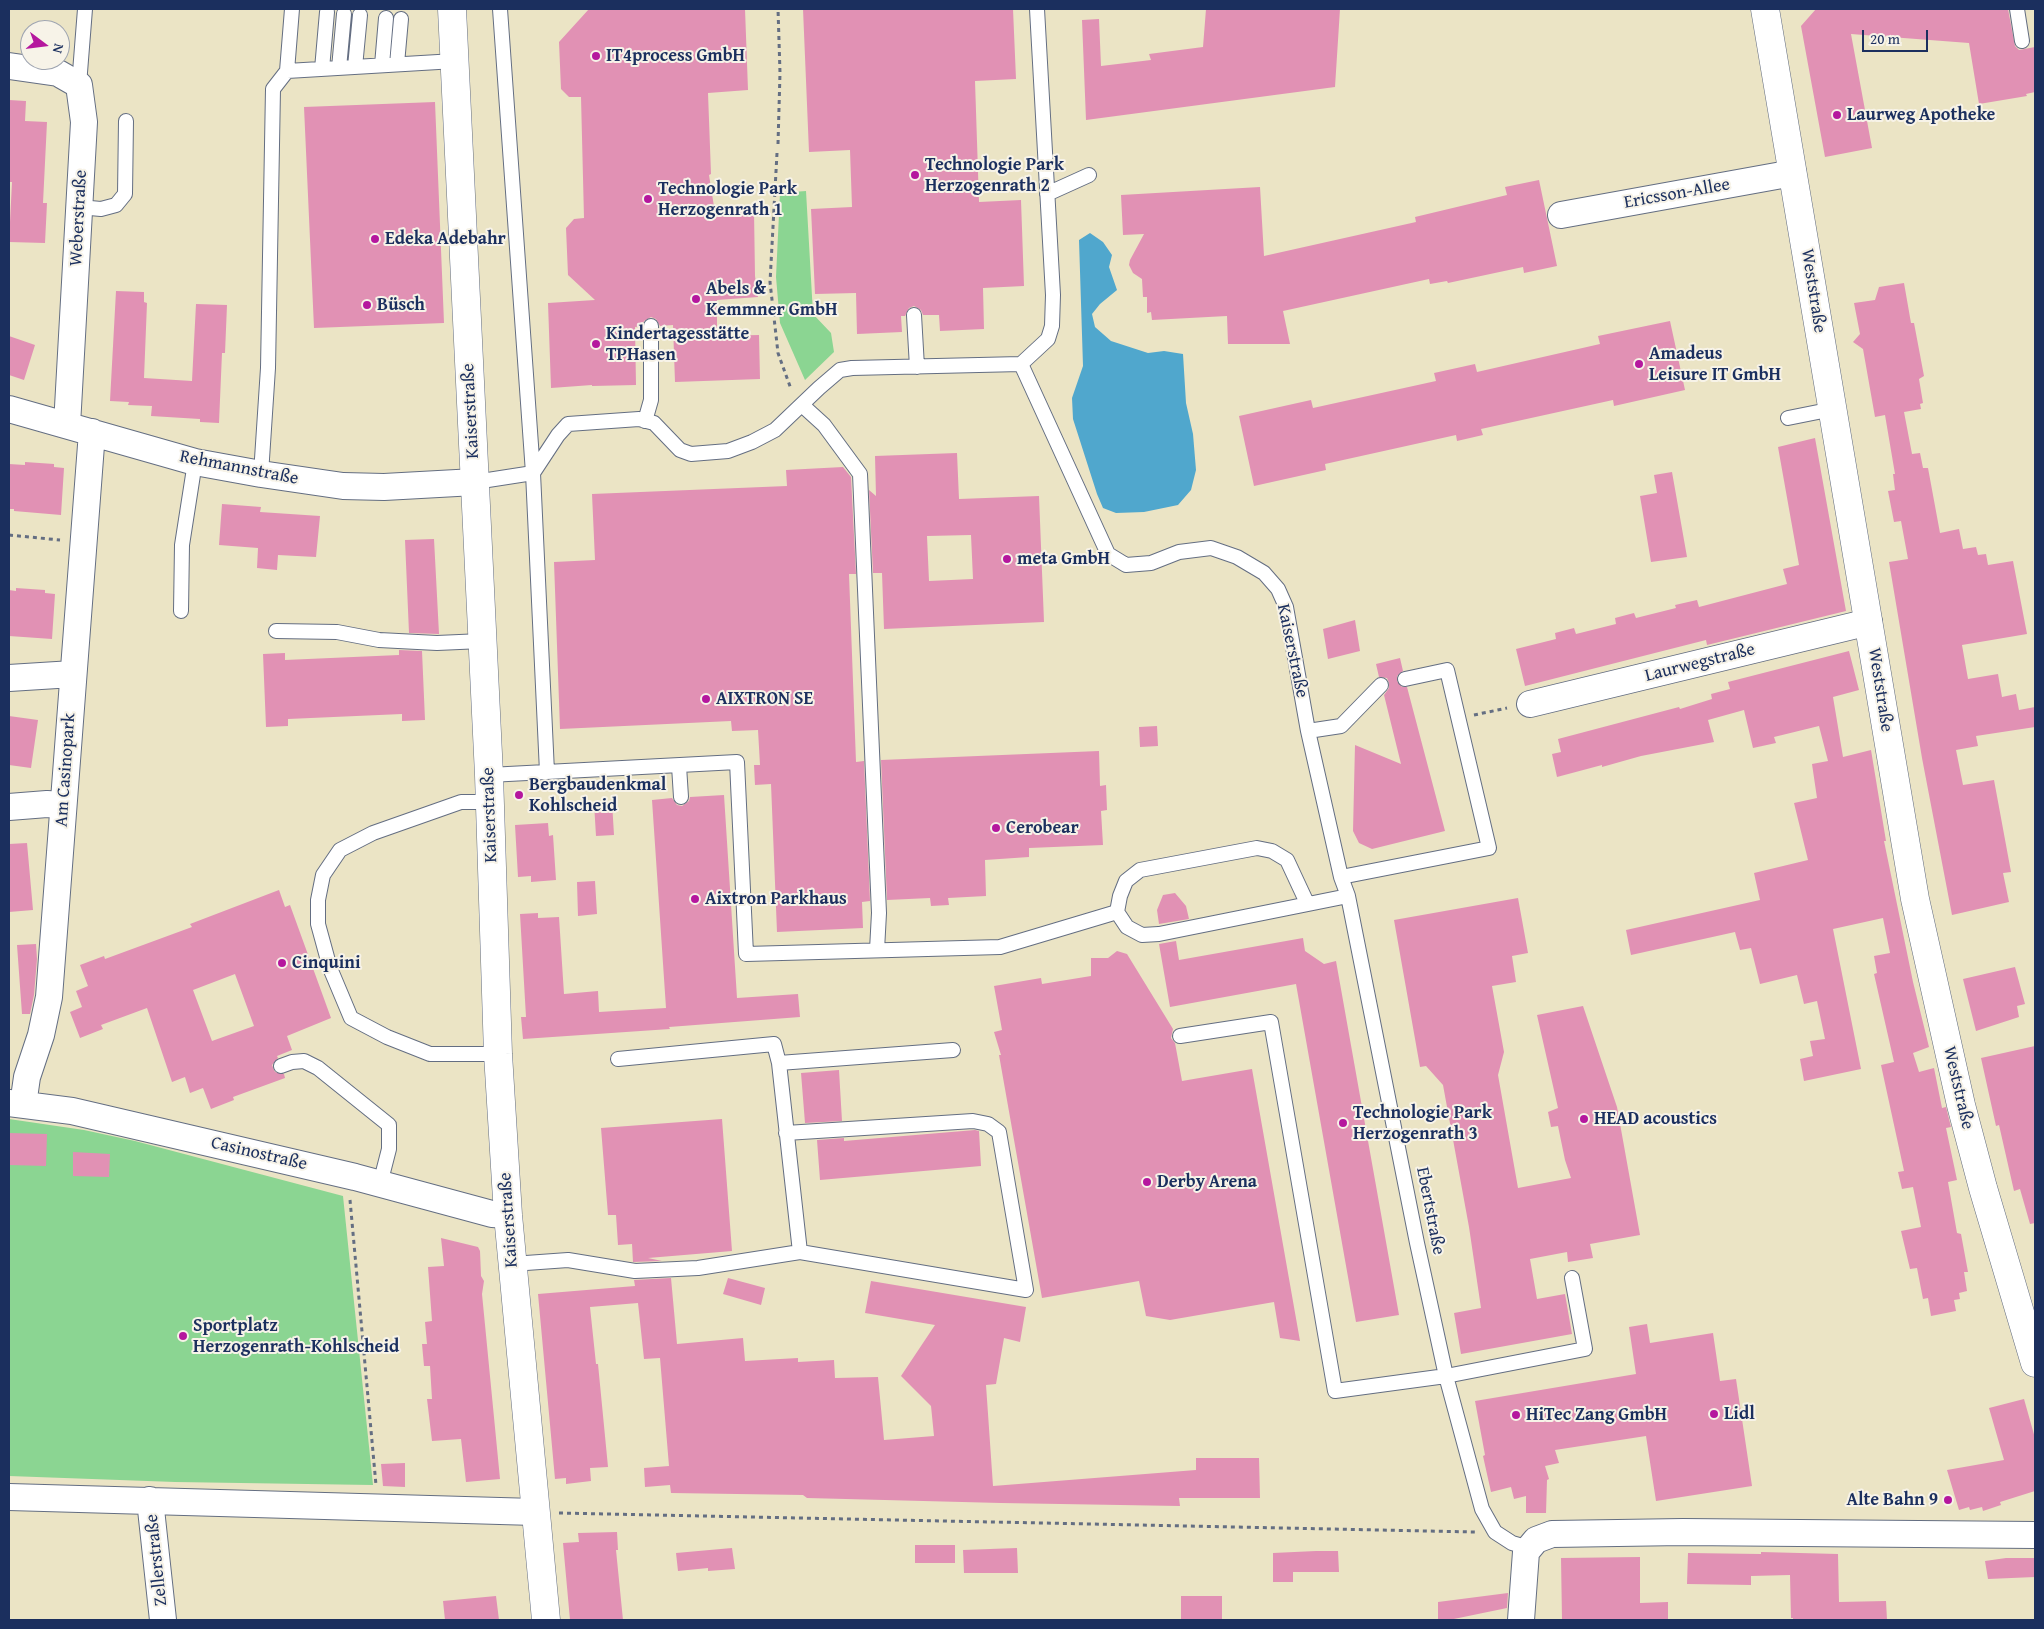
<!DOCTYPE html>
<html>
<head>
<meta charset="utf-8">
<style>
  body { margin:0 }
  #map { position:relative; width:2044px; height:1629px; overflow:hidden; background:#ebe4c5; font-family:"Gentium Book Plus",serif }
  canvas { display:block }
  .frame { position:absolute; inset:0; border:10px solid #1b2f5e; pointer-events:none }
  .north { position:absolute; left:20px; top:20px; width:50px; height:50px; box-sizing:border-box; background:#f7f3e8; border:1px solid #9fa5b1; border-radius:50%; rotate:105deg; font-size:14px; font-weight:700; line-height:20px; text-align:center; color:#1b2f5e }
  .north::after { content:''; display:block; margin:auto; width:18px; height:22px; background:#b5179e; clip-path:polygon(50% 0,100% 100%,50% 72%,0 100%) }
  .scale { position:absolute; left:1862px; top:30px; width:66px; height:22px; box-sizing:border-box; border:2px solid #1b2f5e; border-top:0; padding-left:6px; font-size:15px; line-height:18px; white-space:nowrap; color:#1b2f5e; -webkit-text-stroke:4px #f7f3e8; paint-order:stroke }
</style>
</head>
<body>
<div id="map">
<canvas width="2044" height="1629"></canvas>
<div class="frame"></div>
<div class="north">N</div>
<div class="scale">20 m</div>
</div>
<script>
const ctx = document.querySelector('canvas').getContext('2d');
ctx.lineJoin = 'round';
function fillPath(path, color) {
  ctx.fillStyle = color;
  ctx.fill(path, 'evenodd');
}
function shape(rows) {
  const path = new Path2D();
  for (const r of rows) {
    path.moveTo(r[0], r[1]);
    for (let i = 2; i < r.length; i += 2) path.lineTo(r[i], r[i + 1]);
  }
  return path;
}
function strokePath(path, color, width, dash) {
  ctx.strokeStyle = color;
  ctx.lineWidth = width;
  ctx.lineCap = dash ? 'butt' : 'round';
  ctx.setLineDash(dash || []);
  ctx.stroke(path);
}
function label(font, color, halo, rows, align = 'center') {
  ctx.font = font + ' "Gentium Book Plus",serif';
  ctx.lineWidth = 4;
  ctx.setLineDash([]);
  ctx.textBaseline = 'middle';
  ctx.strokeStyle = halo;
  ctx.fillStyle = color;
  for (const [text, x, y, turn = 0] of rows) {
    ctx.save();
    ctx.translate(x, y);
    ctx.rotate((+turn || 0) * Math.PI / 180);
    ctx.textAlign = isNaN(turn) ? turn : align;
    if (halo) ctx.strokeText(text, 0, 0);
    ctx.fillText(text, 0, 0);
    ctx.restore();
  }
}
fillPath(shape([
  [806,191,813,314,831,333,834,352,805,380,780,323,776,277,780,193],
  [9,1119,84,1130,135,1141,343,1196,373,1485,175,1482,9,1476]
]), '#8bd592');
fillPath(shape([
  [1090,233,1103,242,1112,255,1109,267,1117,290,1100,304,1092,314,1095,327,1111,341,1148,353,1164,351,1183,354,1186,403,1193,434,1196,470,1191,490,1178,505,1144,512,1116,513,1103,508,1097,494,1073,419,1072,398,1083,366,1079,240]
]), '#50a7cd');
fillPath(shape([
  [589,9,745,9,748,90,708,93,711,174,709,175,715,213,754,211,755,276,758,297,717,300,717,336,759,335,760,379,675,382,673,325,660,326,656,319,651,317,644,321,642,326,635,327,636,385,592,386,592,385,551,388,548,303,595,300,568,275,566,228,574,219,584,218,581,97,569,97,561,89,559,42],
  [803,9,1013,9,1016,79,975,81,979,202,1021,200,1024,286,983,288,984,329,940,331,939,315,923,315,921,310,914,306,909,308,905,316,901,316,902,332,857,334,856,293,815,294,811,209,852,207,850,150,809,152],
  [1206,9,1340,9,1335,87,1086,120,1082,20,1099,19,1101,66,1151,60,1149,54,1203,47],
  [1816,9,2008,9,2015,46,2019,50,2035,47,2035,92,2026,94,2027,96,1979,104,1969,43,1851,34,1872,148,1825,157,1801,26],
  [9,100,26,101,25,121,47,122,43,203,47,203,45,243,9,242,12,182,9,182],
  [435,102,444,323,314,328,304,107],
  [1539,180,1557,266,1524,273,1523,267,1448,283,1447,281,1430,284,1429,279,1283,311,1290,344,1228,344,1227,316,1152,320,1151,312,1147,313,1147,297,1143,297,1142,279,1133,273,1129,265,1130,260,1144,234,1123,235,1121,195,1260,187,1264,256,1416,222,1415,217,1507,195,1505,187],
  [1904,283,1911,323,1914,323,1924,376,1919,379,1923,403,1920,404,1921,409,1904,412,1912,454,1920,453,1923,468,1928,468,1940,533,1959,529,1963,549,1976,547,1978,555,1986,554,1988,565,2013,561,2027,634,1962,645,1968,679,1998,674,2002,697,2016,694,2019,710,2035,707,2035,727,1976,736,1978,746,1956,750,1963,785,1994,780,2011,872,2003,873,2009,902,1952,915,1922,758,1889,562,1908,559,1901,521,1894,522,1888,491,1895,490,1893,474,1895,474,1885,415,1875,417,1863,349,1853,342,1860,334,1854,303,1875,300,1879,287],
  [116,291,144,292,144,302,147,303,144,378,192,381,196,304,227,305,225,353,222,353,219,423,200,422,200,419,151,416,152,406,128,405,129,402,110,401],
  [1670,321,1685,390,1614,406,1613,400,1481,429,1483,435,1457,441,1456,435,1325,464,1326,470,1254,486,1239,416,1311,400,1313,408,1436,381,1434,373,1475,364,1477,372,1600,344,1598,336],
  [9,336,35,345,24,380,9,375],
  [1815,438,1846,611,1707,645,1706,640,1525,686,1516,649,1556,639,1555,633,1574,628,1576,634,1616,624,1615,618,1634,613,1636,618,1676,608,1675,605,1697,600,1699,607,1787,584,1783,569,1799,565,1778,447],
  [957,453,959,499,1039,496,1044,622,884,629,882,573,873,573,869,490,876,496,875,456],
  [971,535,973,579,929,581,927,536],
  [25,462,54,464,54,467,64,468,61,515,14,511,14,509,9,509,9,464,25,465],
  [843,467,851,477,856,574,849,574,856,762,864,761,870,901,862,902,863,928,777,932,771,784,755,785,754,765,760,765,758,730,732,731,731,721,560,729,554,562,595,560,592,494,787,486,786,470],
  [1672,472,1687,557,1651,562,1640,496,1657,493,1654,475],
  [222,504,261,507,260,512,320,516,316,557,278,555,277,570,257,568,258,548,219,545],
  [434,539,439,634,409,633,405,540],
  [16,588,45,590,45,593,55,594,52,639,9,636,9,590,16,591],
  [1355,620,1360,651,1328,659,1323,629],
  [399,650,422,651,425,720,402,721,402,714,288,719,288,726,266,727,263,654,285,653,285,660,399,655],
  [1849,651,1859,690,1833,697,1843,757,1871,750,1886,841,1884,841,1913,982,1929,1047,1913,1053,1919,1072,1934,1068,1942,1108,1946,1107,1951,1127,1946,1128,1957,1180,1948,1182,1957,1233,1961,1234,1968,1272,1964,1272,1967,1291,1959,1293,1960,1299,1954,1300,1956,1311,1931,1316,1928,1298,1923,1299,1917,1268,1910,1269,1901,1231,1921,1227,1913,1187,1902,1189,1898,1172,1904,1171,1881,1065,1894,1062,1874,974,1877,973,1874,956,1890,953,1883,918,1833,929,1861,1069,1804,1081,1800,1059,1813,1056,1810,1041,1825,1039,1817,1001,1804,1004,1797,975,1760,984,1751,948,1740,950,1735,932,1631,955,1626,930,1760,900,1754,873,1808,860,1794,803,1817,798,1812,764,1828,761,1819,726,1774,737,1776,743,1753,748,1744,710,1708,720,1714,742,1641,756,1602,767,1602,765,1557,777,1552,754,1561,752,1558,739,1679,707,1680,709,1712,699,1711,694,1730,689,1728,682],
  [1400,658,1403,671,1397,676,1397,681,1402,687,1407,687,1445,831,1372,849,1359,843,1353,831,1355,745,1401,764,1384,695,1389,688,1389,683,1387,678,1379,677,1376,664],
  [9,716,38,720,31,768,9,765],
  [1157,726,1158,746,1140,747,1139,727],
  [1099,751,1100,786,1106,785,1107,810,1101,811,1103,845,1029,848,1029,857,985,860,986,896,948,898,949,905,931,906,930,898,887,900,881,760],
  [724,795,737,998,798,994,800,1017,669,1027,670,1029,523,1039,521,1017,526,1017,520,914,538,913,538,918,559,917,564,994,598,991,599,1012,666,1008,652,800,672,798,677,805,682,806,689,801,690,797],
  [612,802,614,835,596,836,594,803],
  [548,823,549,836,553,835,556,880,531,882,531,876,518,877,515,825],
  [27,843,33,910,9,912,9,844],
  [595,881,597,914,578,916,577,882],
  [279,890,285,907,290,905,331,1018,287,1036,292,1050,277,1056,278,1058,272,1065,275,1072,284,1074,285,1078,233,1097,234,1100,211,1109,203,1088,190,1093,185,1077,172,1082,147,1008,101,1025,103,1029,80,1038,70,1012,82,1007,76,991,88,986,80,965,104,956,105,959,192,927,190,924],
  [235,974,254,1026,212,1041,193,990],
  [1175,893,1186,906,1189,919,1159,924,1157,910,1163,895],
  [1518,898,1528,953,1512,956,1516,982,1492,986,1504,1052,1498,1075,1518,1188,1571,1178,1565,1160,1558,1126,1551,1127,1548,1112,1558,1108,1537,1015,1583,1006,1617,1107,1640,1235,1590,1244,1593,1258,1568,1262,1567,1252,1530,1259,1537,1299,1565,1294,1572,1334,1461,1354,1454,1313,1481,1308,1469,1227,1443,1085,1426,1066,1420,1067,1394,920],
  [1303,938,1305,951,1324,964,1336,961,1399,1315,1356,1322,1296,984,1170,1007,1159,944,1176,941,1179,960],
  [36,944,37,959,34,995,30,1014,22,1014,17,945],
  [1117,951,1127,954,1173,1029,1171,1038,1175,1043,1182,1081,1252,1069,1300,1341,1280,1338,1274,1302,1170,1320,1146,1316,1139,1281,1042,1298,999,1055,1001,1055,994,1032,1002,1030,994,986,1041,978,1042,984,1091,976,1091,958,1108,958],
  [2015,967,2025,1004,2017,1006,2019,1017,1976,1031,1963,979],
  [2035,1046,2035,1223,2030,1224,2020,1189,2014,1191,1999,1125,1996,1126,1981,1058],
  [839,1070,842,1121,805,1123,801,1073],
  [722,1119,732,1251,648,1258,662,1261,633,1262,632,1244,618,1245,616,1215,608,1215,601,1128],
  [975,1130,979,1131,981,1166,820,1180,817,1140,844,1138,844,1141],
  [9,1133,47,1134,46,1166,9,1165],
  [73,1152,110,1154,109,1177,73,1176],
  [441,1238,478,1247,480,1251,481,1276,484,1281,482,1294,500,1479,466,1482,461,1439,432,1441,427,1399,432,1399,430,1366,424,1366,422,1344,427,1344,425,1322,432,1321,428,1267,444,1266],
  [671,1278,677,1344,743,1338,745,1361,798,1358,798,1362,834,1360,835,1378,878,1377,884,1440,934,1436,931,1406,901,1376,935,1325,865,1313,871,1281,1026,1307,1020,1342,1004,1338,996,1384,986,1385,993,1486,1196,1470,1196,1458,1259,1458,1260,1498,1179,1498,1180,1506,1001,1503,807,1498,803,1495,671,1493,670,1485,645,1487,644,1468,669,1466,660,1358,644,1359,638,1303,590,1307,596,1364,598,1364,608,1467,590,1468,591,1481,566,1484,566,1478,555,1479,538,1294,635,1286,634,1280],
  [728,1278,765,1288,761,1305,723,1294],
  [1647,1324,1650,1343,1713,1333,1720,1381,1736,1379,1752,1486,1656,1501,1646,1436,1555,1450,1559,1463,1545,1466,1549,1479,1547,1480,1546,1513,1526,1513,1526,1496,1514,1499,1511,1487,1491,1492,1483,1456,1485,1455,1475,1401,1636,1374,1629,1327],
  [2024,1399,2035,1438,2035,1491,2000,1502,2001,1505,1983,1511,1982,1507,1970,1510,1969,1507,1959,1510,1947,1470,2004,1460,1989,1408],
  [405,1463,405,1487,383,1486,381,1464],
  [617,1532,618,1550,616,1550,623,1620,570,1620,563,1543,579,1542,578,1533],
  [915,1545,955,1545,955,1563,915,1563],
  [732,1548,735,1569,708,1571,708,1568,678,1571,676,1553],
  [1017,1548,1018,1573,964,1573,963,1550],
  [1316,1551,1338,1551,1339,1572,1293,1572,1293,1582,1273,1582,1273,1553],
  [1761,1552,1838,1554,1839,1602,1886,1601,1887,1620,1864,1620,1864,1619,1793,1620,1793,1618,1791,1618,1790,1575,1751,1576,1751,1585,1687,1584,1688,1553,1761,1554],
  [1640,1557,1640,1603,1668,1602,1668,1620,1562,1620,1561,1558],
  [2006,1558,2035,1558,2035,1577,1988,1579,1985,1561],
  [1508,1593,1507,1608,1449,1620,1438,1620,1438,1602],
  [496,1596,499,1620,445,1620,443,1601],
  [1181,1596,1222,1596,1222,1620,1181,1620]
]), '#e191b4');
const service = shape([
  [500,9,533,473,547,772],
  [2017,9,2022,41],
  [397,64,401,19],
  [382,65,386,18],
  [355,67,360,15],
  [339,68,344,14],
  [322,69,327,12],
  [287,71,455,61],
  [79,85,85,9],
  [1047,194,1089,175],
  [79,207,101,209,116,205,125,194,126,121],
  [914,315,917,367],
  [1021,364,1108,554,1126,565,1151,563,1179,552,1211,548,1237,557,1264,573,1278,589,1286,607,1308,731,1341,877,1348,896],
  [802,405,824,425,860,474,879,913,877,950],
  [1788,418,1833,409],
  [645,421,651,400,651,326],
  [261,474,268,368,273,89,287,71,292,9],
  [475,482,533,473,558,435,568,424,639,419,654,423,680,450,691,454,728,451,752,442,775,430,819,388,840,370,852,368,1021,364,1048,339,1052,326,1053,295,1037,9],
  [181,611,182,545,195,462],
  [276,631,337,632,379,640,437,643,482,641],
  [1308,731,1341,726,1381,685],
  [679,766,681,797],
  [489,775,737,762,746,954,1000,947,1117,912],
  [490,802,461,802,373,833,340,850,323,875,318,900,318,924,330,968,351,1018,387,1037,430,1054,498,1054],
  [1341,877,1489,848,1447,670,1405,679],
  [1307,903,1287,860,1272,851,1257,848,1140,870,1126,881,1120,896,1117,912,1127,927,1142,935,1159,934,1348,896,1417,1243,1446,1376,1482,1509,1495,1532,1512,1543,1529,1548],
  [1180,1036,1271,1022,1335,1391,1446,1376,1585,1349,1572,1278],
  [618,1059,774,1044,779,1063,800,1252],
  [779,1063,953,1050],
  [281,1066,292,1062,304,1061,318,1068,389,1125,389,1149,380,1184],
  [512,1264,568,1260,635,1271,698,1268,800,1252,1026,1290,999,1132,988,1124,973,1121,786,1133]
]);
const minor = shape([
  [9,66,58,73,79,85,84,122,67,425],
  [1561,215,1793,173],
  [9,409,195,462,261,474,343,486,384,487,475,482],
  [9,678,73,674],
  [1530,704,1869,622],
  [9,807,47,804,63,805],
  [9,1103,72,1111,355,1177,492,1214,508,1215],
  [23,1105,27,1077,41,1035,49,997,92,432],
  [9,1497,535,1512],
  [150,1500,163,1620],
  [1521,1620,1526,1552,1536,1540,1552,1534,1683,1532,2035,1535]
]);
const tertiary = shape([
  [452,9,489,775,498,1054,508,1215,546,1620]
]);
const secondary = shape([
  [1765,9,1915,899,1961,1105,1983,1188,2035,1363]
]);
strokePath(service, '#646e82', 16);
strokePath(minor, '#646e82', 28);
strokePath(tertiary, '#646e82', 29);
strokePath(secondary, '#646e82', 29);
strokePath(shape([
  [778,144,780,73,778,9],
  [777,153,770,282,778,353,791,389],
  [9,535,60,540],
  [1474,715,1507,708],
  [350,1200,376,1485],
  [559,1513,1475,1532]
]), '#646e82', 3, [4, 4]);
strokePath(service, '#fff', 14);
strokePath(minor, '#fff', 26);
strokePath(tertiary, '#fff', 28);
strokePath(secondary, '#fff', 28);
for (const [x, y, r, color] of [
  [596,56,5,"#b5179e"],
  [1837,115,5,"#b5179e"],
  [915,175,5,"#b5179e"],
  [648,199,5,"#b5179e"],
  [375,239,5,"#b5179e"],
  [696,299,5,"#b5179e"],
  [367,305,5,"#b5179e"],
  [596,344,5,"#b5179e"],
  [1639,364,5,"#b5179e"],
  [1007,559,5,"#b5179e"],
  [706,699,5,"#b5179e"],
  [519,795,5,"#b5179e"],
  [996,828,5,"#b5179e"],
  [695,899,5,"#b5179e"],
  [282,963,5,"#b5179e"],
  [1584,1119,5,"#b5179e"],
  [1343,1123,5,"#b5179e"],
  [1147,1182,5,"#b5179e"],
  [183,1336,5,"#b5179e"],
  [1714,1414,5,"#b5179e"],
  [1516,1415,5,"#b5179e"],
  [1948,1500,5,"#b5179e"]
]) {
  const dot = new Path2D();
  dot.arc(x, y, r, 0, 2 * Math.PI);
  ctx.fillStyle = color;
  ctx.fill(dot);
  strokePath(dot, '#f7f3e8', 2);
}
label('bold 18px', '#1b2f5e', '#f7f3e8', [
  ["IT4process GmbH",606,56],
  ["Laurweg Apotheke",1847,115],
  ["Technologie Park",925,165],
  ["Herzogenrath 2",925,186],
  ["Technologie Park",658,189],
  ["Herzogenrath 1",658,210],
  ["Edeka Adebahr",385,239],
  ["Abels &",706,289],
  ["Kemmner GmbH",706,310],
  ["Büsch",377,305],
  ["Kindertagesstätte",606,334],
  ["TPHasen",606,355],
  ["Amadeus",1649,354],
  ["Leisure IT GmbH",1649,375],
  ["meta GmbH",1017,559],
  ["AIXTRON SE",716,699],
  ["Bergbaudenkmal",529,785],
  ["Kohlscheid",529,806],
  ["Cerobear",1006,828],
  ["Aixtron Parkhaus",705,899],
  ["Cinquini",292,963],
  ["Technologie Park",1353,1113],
  ["Herzogenrath 3",1353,1134],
  ["HEAD acoustics",1594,1119],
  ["Derby Arena",1157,1182],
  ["Sportplatz",193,1326],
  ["Herzogenrath-Kohlscheid",193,1347],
  ["Lidl",1724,1414],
  ["HiTec Zang GmbH",1526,1415],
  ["Alte Bahn 9",1938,1500,"right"]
], 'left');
label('18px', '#1b2f5e', '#f7f3e8', [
  ["Ericsson-Allee",1677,194,-10],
  ["Weberstraße",79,218,-87],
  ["Weststraße",1813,291,81],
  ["Kaiserstraße",471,411,-93],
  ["Rehmannstraße",239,468,11],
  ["Kaiserstraße",1292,651,78],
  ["Laurwegstraße",1700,663,-14],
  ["Weststraße",1880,690,81],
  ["Am Casinopark",66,770,-86],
  ["Kaiserstraße",490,815,-92],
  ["Weststraße",1958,1088,77],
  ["Casinostraße",259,1154,13],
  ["Ebertstraße",1430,1211,79],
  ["Kaiserstraße",509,1220,-94],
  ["Zellerstraße",157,1560,-96]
]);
</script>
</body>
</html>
